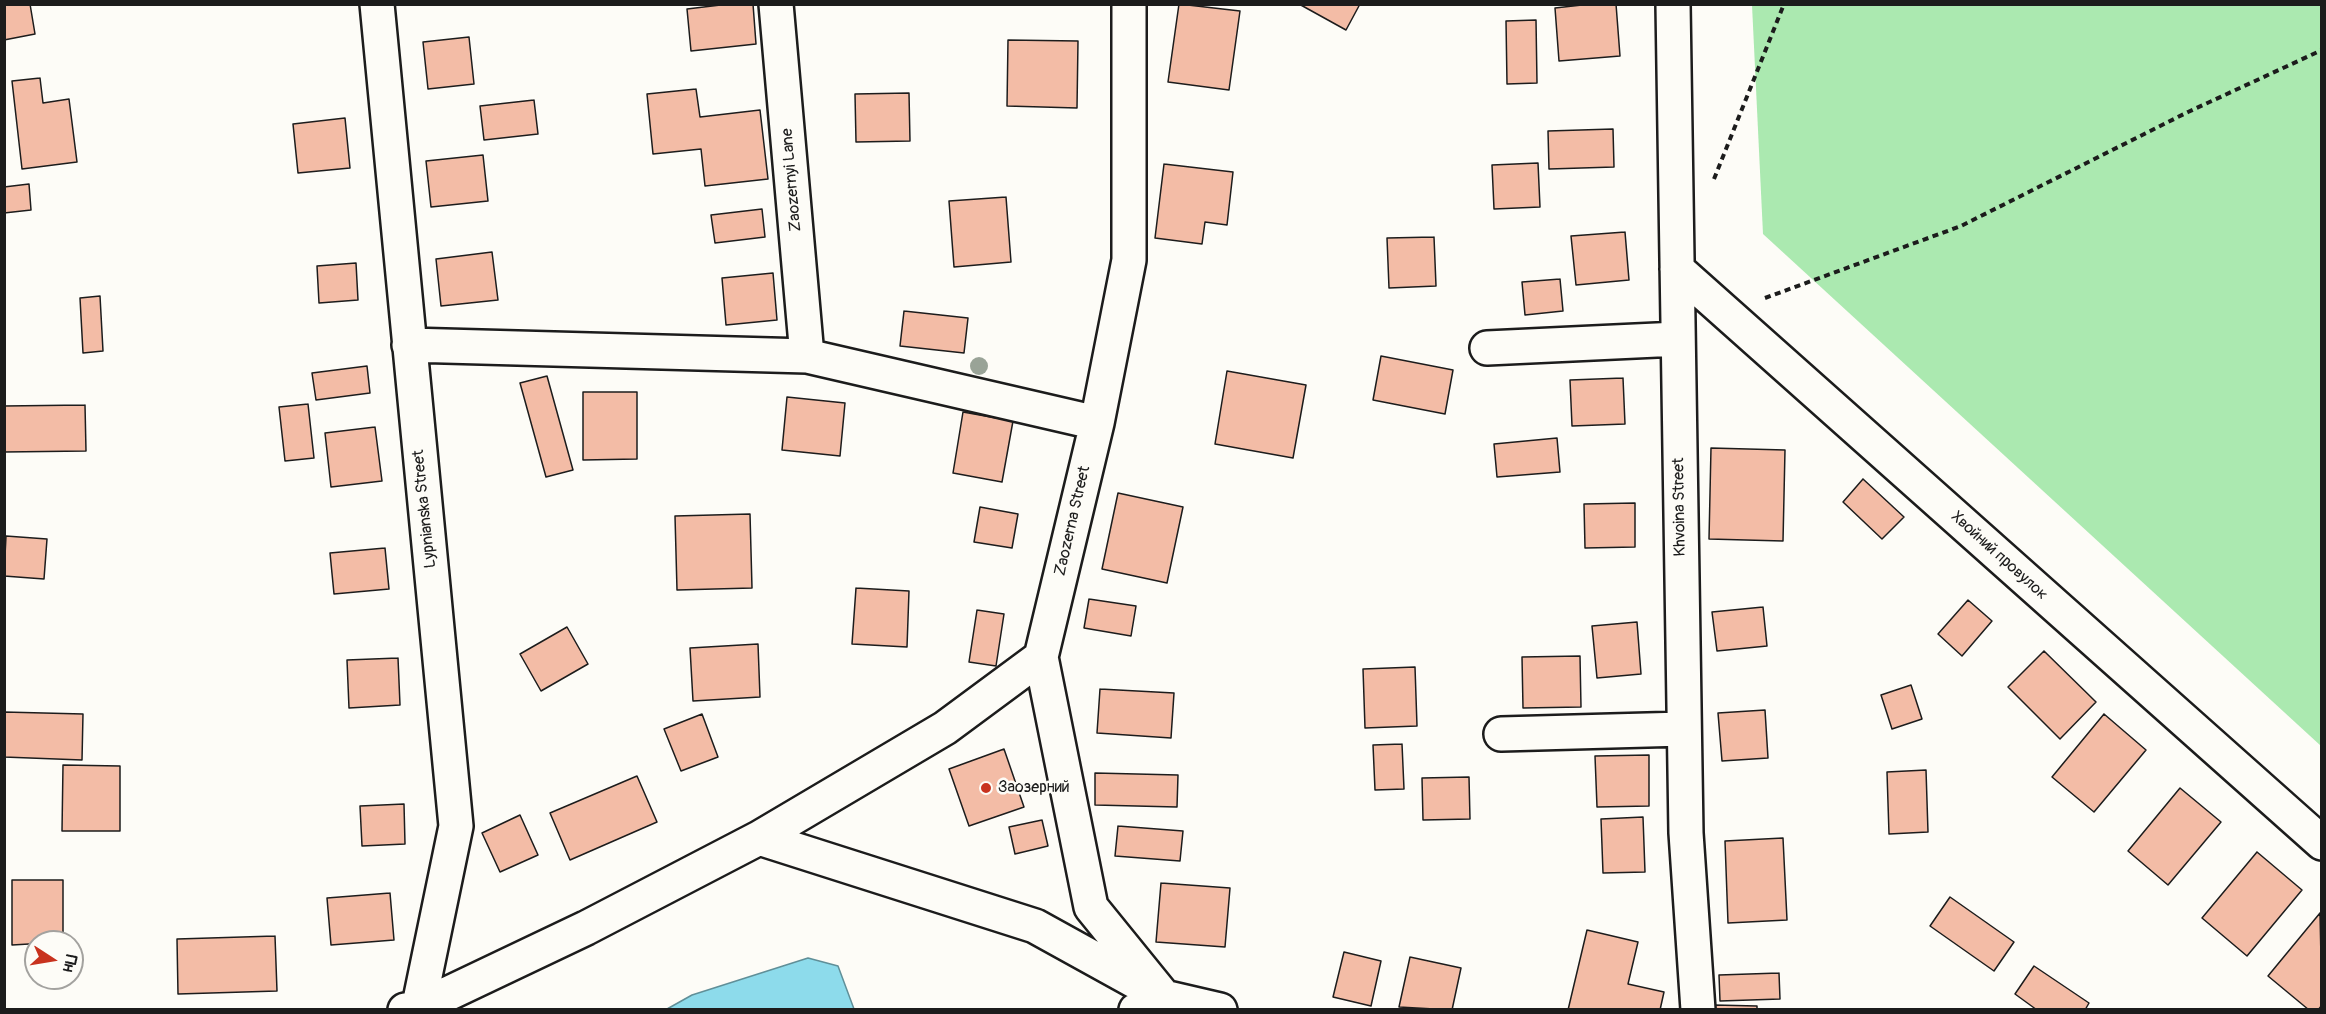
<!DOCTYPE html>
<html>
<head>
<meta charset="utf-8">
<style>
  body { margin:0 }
  #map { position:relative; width:2326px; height:1014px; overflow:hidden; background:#fdfcf7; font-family:Pangolin,sans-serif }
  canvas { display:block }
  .frame { position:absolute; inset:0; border:6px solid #1c1c1c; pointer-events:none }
  .north { position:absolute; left:24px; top:930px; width:60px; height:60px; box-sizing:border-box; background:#fdfcf7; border:2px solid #a3a29f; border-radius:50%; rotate:102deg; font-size:16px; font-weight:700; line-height:24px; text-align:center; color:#1c1c1c }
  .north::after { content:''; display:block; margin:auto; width:21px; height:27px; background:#c8321e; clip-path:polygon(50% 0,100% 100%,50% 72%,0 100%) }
</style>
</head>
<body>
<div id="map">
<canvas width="2326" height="1014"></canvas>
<div class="frame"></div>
<div class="north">Пн</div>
</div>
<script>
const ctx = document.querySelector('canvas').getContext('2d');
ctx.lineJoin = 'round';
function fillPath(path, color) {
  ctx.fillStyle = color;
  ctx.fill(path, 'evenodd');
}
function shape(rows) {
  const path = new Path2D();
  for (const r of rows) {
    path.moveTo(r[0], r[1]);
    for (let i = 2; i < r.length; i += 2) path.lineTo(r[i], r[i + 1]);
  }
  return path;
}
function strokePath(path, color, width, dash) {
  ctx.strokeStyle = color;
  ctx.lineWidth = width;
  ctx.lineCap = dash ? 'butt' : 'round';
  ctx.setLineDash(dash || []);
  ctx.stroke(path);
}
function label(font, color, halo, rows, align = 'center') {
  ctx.font = font + ' Pangolin,sans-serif';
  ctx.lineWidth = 5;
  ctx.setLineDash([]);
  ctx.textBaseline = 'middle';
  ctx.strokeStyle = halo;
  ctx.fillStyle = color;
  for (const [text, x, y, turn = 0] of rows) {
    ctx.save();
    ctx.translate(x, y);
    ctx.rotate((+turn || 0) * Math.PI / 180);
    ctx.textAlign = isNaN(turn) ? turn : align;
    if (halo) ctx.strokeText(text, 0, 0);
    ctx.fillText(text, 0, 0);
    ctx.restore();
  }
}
fillPath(shape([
  [1752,5,2321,5,2321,746,1763,234]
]), '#abe9b0');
const water = shape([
  [808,958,838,966,854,1009,667,1009,692,995,808,958]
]);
fillPath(water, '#8ddbeb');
strokePath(water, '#608f98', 1.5);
const building = shape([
  [4,4,30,4,35,34,4,40,4,4],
  [729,4,753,4,756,44,691,51,687,9,729,4],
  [1179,4,1240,11,1229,90,1168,82,1179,4],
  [1299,4,1360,4,1346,30,1299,4],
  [1591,4,1616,4,1620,56,1559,61,1555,8,1591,4],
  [1536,20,1537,83,1507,84,1506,21,1536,20],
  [469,37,474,84,428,89,423,42,469,37],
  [1008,40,1078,41,1077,108,1007,106,1008,40],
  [40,78,43,103,69,99,77,162,22,169,12,81,40,78],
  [696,89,700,117,760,110,768,179,705,186,701,149,653,154,647,94,696,89],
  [909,93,910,141,856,142,855,94,909,93],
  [534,100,538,134,484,140,480,106,534,100],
  [345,118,350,168,298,173,293,124,345,118],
  [1613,129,1614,167,1549,169,1548,131,1613,129],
  [483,155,488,201,431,207,426,161,483,155],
  [1538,163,1540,207,1494,209,1492,165,1538,163],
  [1164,164,1233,172,1227,225,1205,222,1202,244,1155,238,1164,164],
  [29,184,31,210,4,213,4,187,29,184],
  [1006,197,1011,262,954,267,949,201,1006,197],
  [762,209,765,237,715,243,711,215,762,209],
  [1625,232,1629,280,1576,285,1571,236,1625,232],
  [1434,237,1436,286,1389,288,1387,238,1434,237],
  [492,252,498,300,441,306,436,259,492,252],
  [356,263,358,300,319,303,317,266,356,263],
  [773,273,777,320,726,325,722,278,773,273],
  [1560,279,1563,311,1525,315,1522,282,1560,279],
  [100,296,103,351,83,353,80,298,100,296],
  [904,311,968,318,964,353,900,346,904,311],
  [1381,356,1453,370,1445,414,1373,400,1381,356],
  [367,366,370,393,316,400,312,373,367,366],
  [1227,371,1306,385,1293,458,1215,444,1227,371],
  [547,376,573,470,546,477,520,383,547,376],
  [1623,378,1625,424,1572,426,1570,380,1623,378],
  [583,392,637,392,637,459,583,460,583,392],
  [787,397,845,403,840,456,782,450,787,397],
  [308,404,314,458,285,461,279,407,308,404],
  [85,405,86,451,4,452,4,406,85,405],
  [963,412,1013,421,1002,482,953,473,963,412],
  [375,427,382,481,331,487,325,433,375,427],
  [1557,438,1560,472,1497,477,1494,444,1557,438],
  [1711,448,1785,450,1783,541,1709,539,1711,448],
  [1863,479,1904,517,1882,539,1843,502,1863,479],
  [1118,493,1183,507,1167,583,1102,569,1118,493],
  [1635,503,1635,547,1585,548,1584,504,1635,503],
  [980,507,1018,514,1012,548,974,542,980,507],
  [750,514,752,588,677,590,675,516,750,514],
  [6,536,47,539,44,579,4,576,6,536],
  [385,548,389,589,334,594,330,553,385,548],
  [856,588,909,591,907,647,852,644,856,588],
  [1089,599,1136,606,1131,636,1084,628,1089,599],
  [1968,600,1992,621,1962,656,1938,634,1968,600],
  [1763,607,1767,646,1717,651,1712,612,1763,607],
  [977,610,1004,614,996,666,969,662,977,610],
  [1637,622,1641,674,1597,678,1592,626,1637,622],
  [567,627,588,664,541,691,520,654,567,627],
  [758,644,760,697,693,701,690,648,758,644],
  [2044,651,2096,702,2060,739,2008,687,2044,651],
  [1580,656,1581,707,1523,708,1522,657,1580,656],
  [398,658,400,705,349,708,347,660,398,658],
  [1415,667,1417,726,1365,728,1363,669,1415,667],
  [1911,685,1922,719,1892,729,1881,695,1911,685],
  [1100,689,1174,693,1171,738,1097,733,1100,689],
  [1765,710,1768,758,1722,761,1718,713,1765,710],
  [4,712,83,714,82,760,4,757,4,712],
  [702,714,718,757,681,771,664,729,702,714],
  [2104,714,2146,750,2094,812,2052,777,2104,714],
  [1402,744,1404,789,1375,790,1373,745,1402,744],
  [1004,749,1024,807,969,826,949,769,1004,749],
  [1649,755,1649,806,1597,807,1595,756,1649,755],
  [63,765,120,766,120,831,62,831,63,765],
  [1926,770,1928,832,1889,834,1887,772,1926,770],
  [1095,773,1178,775,1177,807,1095,805,1095,773],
  [637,776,657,822,570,860,550,813,637,776],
  [1469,777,1470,819,1423,820,1422,778,1469,777],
  [2180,788,2221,822,2168,885,2128,851,2180,788],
  [404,804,405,844,362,846,360,806,404,804],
  [520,815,538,855,500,872,482,833,520,815],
  [1643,817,1645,872,1603,873,1601,819,1643,817],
  [1042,820,1048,846,1015,854,1009,827,1042,820],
  [1118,826,1183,831,1180,861,1115,856,1118,826],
  [1783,838,1787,920,1728,923,1725,841,1783,838],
  [2257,852,2302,890,2247,956,2202,918,2257,852],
  [12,880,63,880,63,942,12,945,12,880],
  [1161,883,1230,888,1225,947,1156,942,1161,883],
  [390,893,394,940,331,945,327,898,390,893],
  [1950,897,2014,942,1994,971,1930,926,1950,897],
  [2320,913,2322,1005,2318,1010,2309,1010,2268,976,2320,913],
  [1587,930,1638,942,1628,984,1664,992,1660,1010,1568,1010,1587,930],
  [275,936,277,991,178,994,177,939,275,936],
  [1344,952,1381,961,1371,1006,1333,997,1344,952],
  [1410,957,1461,968,1452,1010,1399,1007,1410,957],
  [2034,966,2089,1003,2085,1010,2037,1010,2015,994,2034,966],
  [1779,973,1780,999,1720,1001,1719,975,1779,973],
  [1714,1005,1757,1006,1757,1010,1714,1010,1714,1005]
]);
fillPath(building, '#f3bca6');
strokePath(building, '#1c1c1c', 1.5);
const minor = shape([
  [377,4,456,826,418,1010],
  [776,4,807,356],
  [1129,4,1129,260,1097,423,1041,657,1091,907,1164,997,1167,1010],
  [1673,4,1686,833,1698,1010],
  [1677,269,2322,843],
  [409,345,807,356,1097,423],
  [1487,348,1678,339],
  [1501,734,1684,729],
  [759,838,945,728,1041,657],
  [405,1010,418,1008,586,928,759,838,1035,926,1149,989],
  [1136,1010,1164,997,1220,1010]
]);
strokePath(minor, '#1c1c1c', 38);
strokePath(shape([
  [1714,179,1784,4],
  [1765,298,1961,226,2188,112,2322,50]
]), '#1c1c1c', 4, [6, 4.5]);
strokePath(minor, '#fdfcf7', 33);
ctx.fillStyle = '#99a397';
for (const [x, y] of [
  [979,366]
]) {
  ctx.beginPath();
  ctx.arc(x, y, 9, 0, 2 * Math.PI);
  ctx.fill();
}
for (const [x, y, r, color] of [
  [986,788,6,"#c8321e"]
]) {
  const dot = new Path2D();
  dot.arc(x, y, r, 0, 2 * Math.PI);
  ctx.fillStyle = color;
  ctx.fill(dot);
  strokePath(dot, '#fdfcf7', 2);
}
label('16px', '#1c1c1c', '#fdfcf7', [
  ["Zaozernyi Lane",792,180,-95],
  ["Khvoina Street",1680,507,-91],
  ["Lypnianska Street",425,509,-96],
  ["Zaozerna Street",1073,521,-77],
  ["Хвойний провулок",1999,556,42]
]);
label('16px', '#1c1c1c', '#fdfcf7', [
  ["Заозерний",998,788]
], 'left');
</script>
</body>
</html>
